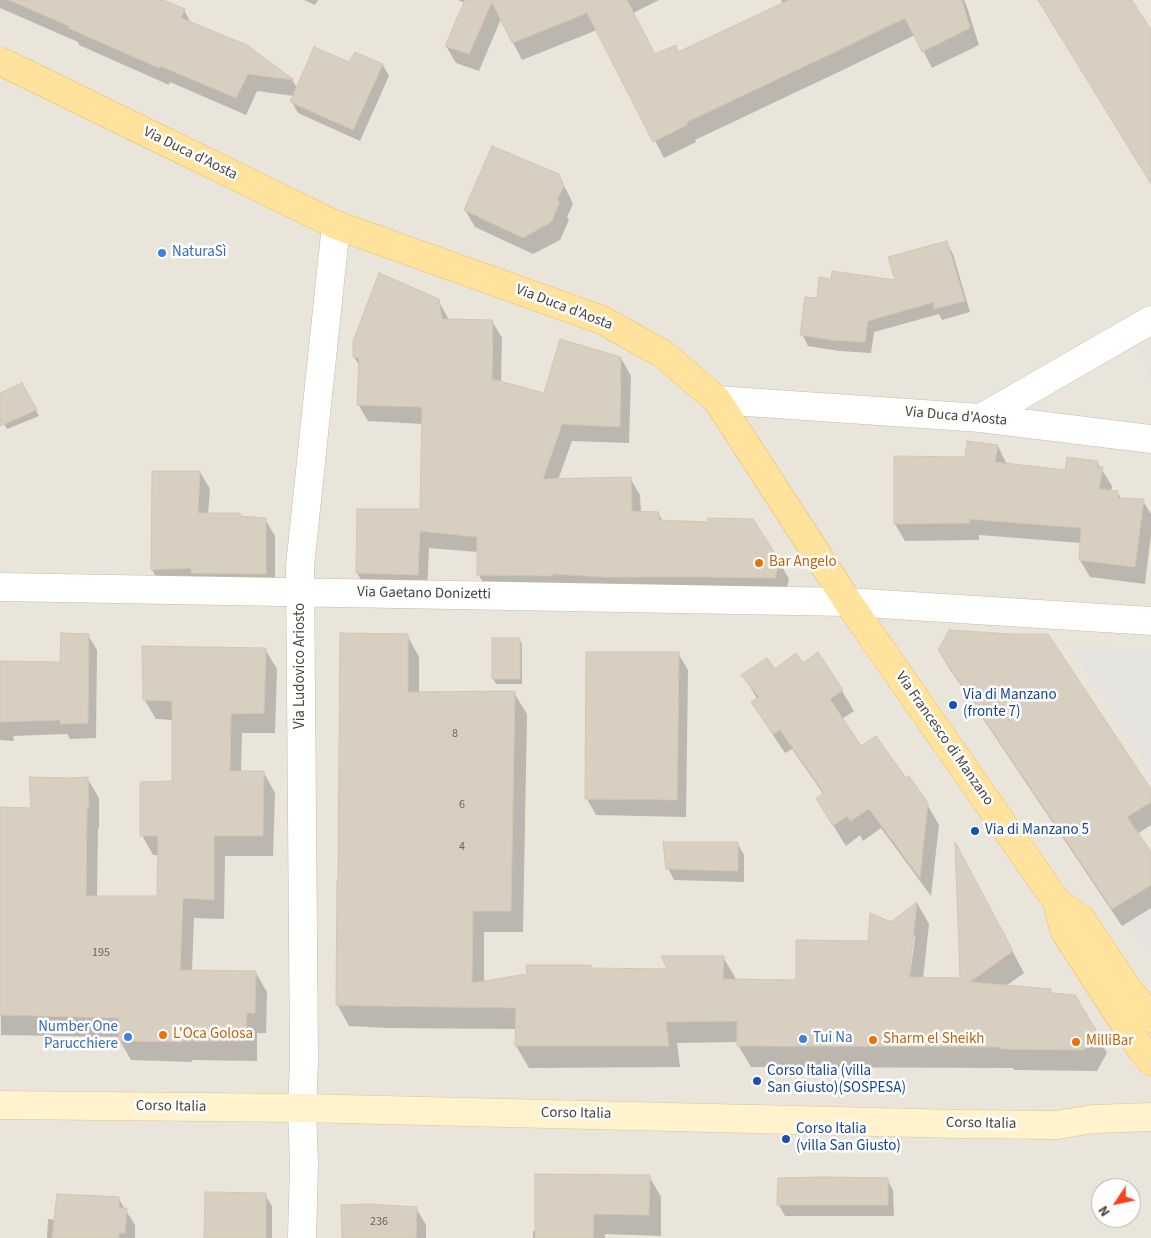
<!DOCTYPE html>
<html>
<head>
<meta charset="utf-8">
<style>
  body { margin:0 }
  #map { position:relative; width:1151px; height:1238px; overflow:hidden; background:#f6f3ec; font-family:"Source Sans 3",sans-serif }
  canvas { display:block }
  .north { position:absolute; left:1091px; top:1178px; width:50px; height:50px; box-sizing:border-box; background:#fff; border:1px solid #b7b4b0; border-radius:50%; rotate:236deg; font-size:14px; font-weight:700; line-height:20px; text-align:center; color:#4b4439 }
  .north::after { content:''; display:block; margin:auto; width:18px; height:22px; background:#fc3f1d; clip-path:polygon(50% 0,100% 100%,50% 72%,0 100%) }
</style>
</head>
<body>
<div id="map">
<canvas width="1151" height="1238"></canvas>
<div class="north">N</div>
</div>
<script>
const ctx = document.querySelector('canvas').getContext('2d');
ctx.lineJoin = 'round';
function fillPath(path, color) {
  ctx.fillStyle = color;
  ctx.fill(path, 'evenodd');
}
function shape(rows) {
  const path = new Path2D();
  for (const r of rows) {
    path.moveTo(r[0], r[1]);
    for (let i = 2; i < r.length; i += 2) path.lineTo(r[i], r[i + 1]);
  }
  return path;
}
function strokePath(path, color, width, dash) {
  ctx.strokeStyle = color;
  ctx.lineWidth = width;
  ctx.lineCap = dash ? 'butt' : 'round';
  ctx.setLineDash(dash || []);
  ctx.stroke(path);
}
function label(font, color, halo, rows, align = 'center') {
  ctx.font = font + ' "Source Sans 3",sans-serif';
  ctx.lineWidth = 5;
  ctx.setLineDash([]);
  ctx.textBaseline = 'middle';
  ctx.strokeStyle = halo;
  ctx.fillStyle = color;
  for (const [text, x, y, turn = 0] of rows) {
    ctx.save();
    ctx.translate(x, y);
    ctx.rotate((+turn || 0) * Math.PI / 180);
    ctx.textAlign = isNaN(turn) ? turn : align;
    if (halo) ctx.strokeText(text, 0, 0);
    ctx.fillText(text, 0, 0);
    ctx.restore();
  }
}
fillPath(shape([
  [0,0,1151,0,1151,1238,0,1238],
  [1101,1188,1131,1188,1131,1218,1101,1218]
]), '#eae5da');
fillPath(shape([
  [1151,343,1151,385,1140,349]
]), '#e6e2dd');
fillPath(shape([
  [1069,645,1151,649,1151,772],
  [1151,907,1151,953,1127,924]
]), '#e5e3e0');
fillPath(shape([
  [0,0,160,0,184,10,191,23,247,47,293,81,297,88,349,64,355,54,383,65,389,76,360,141,298,113,292,102,294,96,257,91,246,115,170,82,169,85,79,45,78,42,0,8],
  [304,0,318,0,315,5],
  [458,0,659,0,633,13,655,55,675,47,679,54,783,4,781,0,964,0,967,7,979,45,932,68,915,35,847,68,695,140,696,142,664,158,597,30,522,60,501,19,479,71,456,63,446,46,465,3],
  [558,175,568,193,573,204,567,217,569,220,560,240,533,254,475,227,465,210],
  [946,242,953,254,970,312,942,320,939,314,874,332,871,353,839,351,808,346,802,334,818,300,832,280,897,282],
  [438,300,448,318,448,321,492,321,502,338,501,383,545,395,621,358,631,376,629,443,572,441,558,480,630,478,640,495,641,513,659,514,663,522,779,561,789,579,785,595,488,591,478,574,478,552,429,548,427,592,367,590,357,573,358,510,421,510,423,424,368,421,358,404,360,367,354,357],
  [22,385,39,416,7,429,0,416,0,394],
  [998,446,1007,465,1066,471,1097,462,1112,486,1111,491,1117,492,1122,500,1143,501,1151,514,1151,534,1145,584,1090,577,1080,560,1081,543,979,535,979,540,905,541,895,524,895,458,966,458],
  [200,472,210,489,208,514,240,514,241,517,265,519,275,536,275,590,162,586,152,570],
  [88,635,97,650,96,738,70,739,67,734,13,736,14,741,0,740,0,662,61,663],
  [407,635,419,657,419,693,514,693,527,714,523,932,484,932,484,983,592,969,669,970,723,957,736,979,736,981,797,982,869,943,891,923,917,903,929,924,923,979,962,979,967,866,1024,973,1006,986,1050,990,1053,995,1074,996,1107,1053,1097,1071,1014,1070,1013,1068,751,1067,738,1045,738,1042,677,1043,680,1067,529,1068,516,1046,517,1029,388,1028,349,1026,337,1004],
  [912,936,915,936,909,983,907,983],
  [519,639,522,644,522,684,496,684,493,679],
  [265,649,277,669,275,733,242,733,241,772,264,773,275,793,273,856,225,856,224,919,194,918,192,971,256,973,267,992,266,1033,257,1033,257,1061,192,1060,192,1062,131,1060,120,1041,120,1037,1,1035,0,808,32,809,87,778,99,798,99,828,98,829,97,897,158,897,159,855,153,855,142,835,173,783,173,720,156,719,144,699],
  [939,650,1151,791,1151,825,1137,834,1151,854,1151,908,1122,926,949,668],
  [678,653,688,670,686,817,596,815,587,799],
  [817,654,842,691,854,711,842,719,861,748,906,780,927,804,939,825,931,896,881,828,863,841,860,835,846,846,829,819,824,795,792,749,785,753,765,723,753,703,758,700,743,675,775,671,803,664],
  [738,844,744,855,744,882,674,880,668,868],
  [649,1176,661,1197,661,1236,605,1234,605,1238,533,1238,533,1231,536,1231],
  [887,1179,893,1190,894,1216,785,1216,779,1205],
  [265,1195,272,1206,272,1238,205,1238],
  [118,1198,135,1225,135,1238,47,1238,48,1219,55,1220],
  [416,1208,426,1225,426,1238,343,1238]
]), '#0003');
const building = shape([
  [9,0,163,0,185,9,181,18,247,45,294,80,248,74,236,98,160,66,159,68,68,28,69,26,9,0],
  [465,0,627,0,655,54,676,45,678,52,789,0,962,0,970,28,922,52,905,18,837,51,687,122,687,125,653,142,587,13,512,43,492,2,469,54,445,46,465,0],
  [1038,0,1132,0,1151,30,1151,184,1038,0],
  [314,47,349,62,355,52,383,64,353,130,290,102,314,47],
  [492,146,559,174,564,186,557,200,560,202,551,222,523,238,464,210,492,146],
  [947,241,965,301,934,309,934,302,868,321,865,342,832,340,800,335,805,297,817,298,819,277,831,279,832,271,895,280,888,257,947,241],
  [379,273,439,299,442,319,493,320,492,379,544,393,560,339,621,357,620,427,562,424,543,479,631,477,632,511,659,512,659,520,707,522,708,518,753,519,780,561,775,578,706,577,604,577,553,574,553,576,477,575,477,537,420,531,418,575,356,573,357,509,420,509,422,407,357,405,359,358,353,357,353,341,379,273],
  [22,383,37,410,0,426,0,393,22,383],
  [967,441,998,445,995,462,1065,470,1067,457,1098,461,1097,467,1103,467,1099,489,1118,491,1118,498,1144,499,1135,567,1079,560,1081,528,969,519,970,523,894,524,894,456,965,457,967,441],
  [152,471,200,471,198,513,240,513,240,516,266,518,266,574,191,573,191,568,151,570,152,471],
  [949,630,1011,634,1048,634,1151,789,1151,802,1127,817,1151,852,1151,885,1112,909,938,650,949,630],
  [61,633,89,634,88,723,60,724,60,720,0,722,0,661,60,662,61,633],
  [340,633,408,634,408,692,515,691,511,911,473,911,472,983,527,974,526,965,591,965,591,968,667,969,661,956,724,956,723,979,796,980,796,940,868,941,870,913,891,922,917,902,909,977,960,978,955,842,1013,951,970,982,1051,989,1051,993,1075,995,1096,1030,1084,1050,1000,1049,1000,1047,737,1046,737,1021,666,1022,669,1046,515,1046,516,1008,375,1006,336,1005,337,880,338,880,340,633],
  [492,638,520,638,520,679,492,679,492,638],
  [142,646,266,648,264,713,231,714,230,771,264,771,263,836,214,836,214,900,183,898,180,970,256,971,255,1013,247,1013,246,1041,181,1041,182,1042,119,1041,119,1018,0,1015,0,807,31,808,29,777,70,778,88,777,89,808,87,809,86,896,157,896,158,836,140,836,140,782,172,781,172,701,143,700,142,646],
  [586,652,679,652,677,800,585,799,586,652],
  [818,652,843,690,830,699,861,746,876,736,906,778,909,776,928,803,920,878,869,809,850,821,847,816,833,826,816,798,824,793,780,730,773,734,751,702,759,697,741,675,767,658,775,669,796,653,803,663,818,652],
  [663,842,738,842,738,871,666,869,663,842],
  [535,1174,650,1175,649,1215,594,1214,593,1238,535,1238,535,1174],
  [824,1177,888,1178,888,1205,777,1205,778,1178,824,1177],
  [205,1192,266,1193,266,1238,204,1238,205,1192],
  [57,1194,119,1197,119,1208,127,1208,125,1233,119,1233,119,1238,52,1238,57,1194],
  [368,1204,417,1207,416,1238,342,1238,341,1205,368,1204]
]);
fillPath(building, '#d8cfc1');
strokePath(building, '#d3c7b4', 1);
const street = shape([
  [717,400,981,418,1151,439],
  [981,418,1151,320],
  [0,587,848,602,1151,621],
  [302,1238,304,1165,302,1108,304,1062,300,566,336,225]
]);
const secondary = shape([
  [0,1105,302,1108,959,1124,1057,1125,1093,1119,1151,1117]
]);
const primary = shape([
  [0,61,336,225,602,320,663,354,717,400,848,602,1057,902,1064,930,1141,1049,1151,1061],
  [1057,902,1081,919,1127,988,1151,1018]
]);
strokePath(street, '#c2bbae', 29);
strokePath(secondary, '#d6c79b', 29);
strokePath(primary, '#e6c16a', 29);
strokePath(street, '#fff', 28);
strokePath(secondary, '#fff3cd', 28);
strokePath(primary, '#ffe39c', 28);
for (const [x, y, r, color] of [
  [162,253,5,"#3f7fe0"],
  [759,563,5,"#e8710a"],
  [953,705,5,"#1a4fb4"],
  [975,831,5,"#1a4fb4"],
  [163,1035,5,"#e8710a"],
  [128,1037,5,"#3f7fe0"],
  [803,1039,5,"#3f7fe0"],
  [873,1040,5,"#e8710a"],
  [1076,1042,5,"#e8710a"],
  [757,1081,5,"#1a4fb4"],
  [786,1139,5,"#1a4fb4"]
]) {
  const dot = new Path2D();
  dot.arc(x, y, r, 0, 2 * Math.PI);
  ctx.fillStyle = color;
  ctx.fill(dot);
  strokePath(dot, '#fff', 2);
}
label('12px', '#6e675b', null, [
  ["8",455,734],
  ["6",462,805],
  ["4",462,847],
  ["195",101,953],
  ["236",379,1222]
]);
label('15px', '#4b4439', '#fff', [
  ["Via Duca d'Aosta",190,154,26],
  ["Via Duca d'Aosta",564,308,21],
  ["Via Duca d'Aosta",956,417,5],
  ["Via Gaetano Donizetti",424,594,1],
  ["Via Ludovico Ariosto",301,666,-90],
  ["Via Francesco di Manzano",944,739,55],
  ["Corso Italia",171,1107,1],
  ["Corso Italia",576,1114,1],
  ["Corso Italia",981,1124,1]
]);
label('15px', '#366cbe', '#fff', [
  ["NaturaSì",172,253],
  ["Number One",118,1028,"right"],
  ["Parucchiere",118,1045,"right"],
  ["Tui Na",813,1039]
], 'left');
label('15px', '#c56008', '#fff', [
  ["Bar Angelo",769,563],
  ["L'Oca Golosa",173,1035],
  ["Sharm el Sheikh",883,1040],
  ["MilliBar",1086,1042]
], 'left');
label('15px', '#164399', '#fff', [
  ["Via di Manzano",963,696],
  ["(fronte 7)",963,713],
  ["Via di Manzano 5",985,831],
  ["Corso Italia (villa",767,1072],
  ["San Giusto)(SOSPESA)",767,1089],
  ["Corso Italia",796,1130],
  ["(villa San Giusto)",796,1147]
], 'left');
</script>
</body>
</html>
